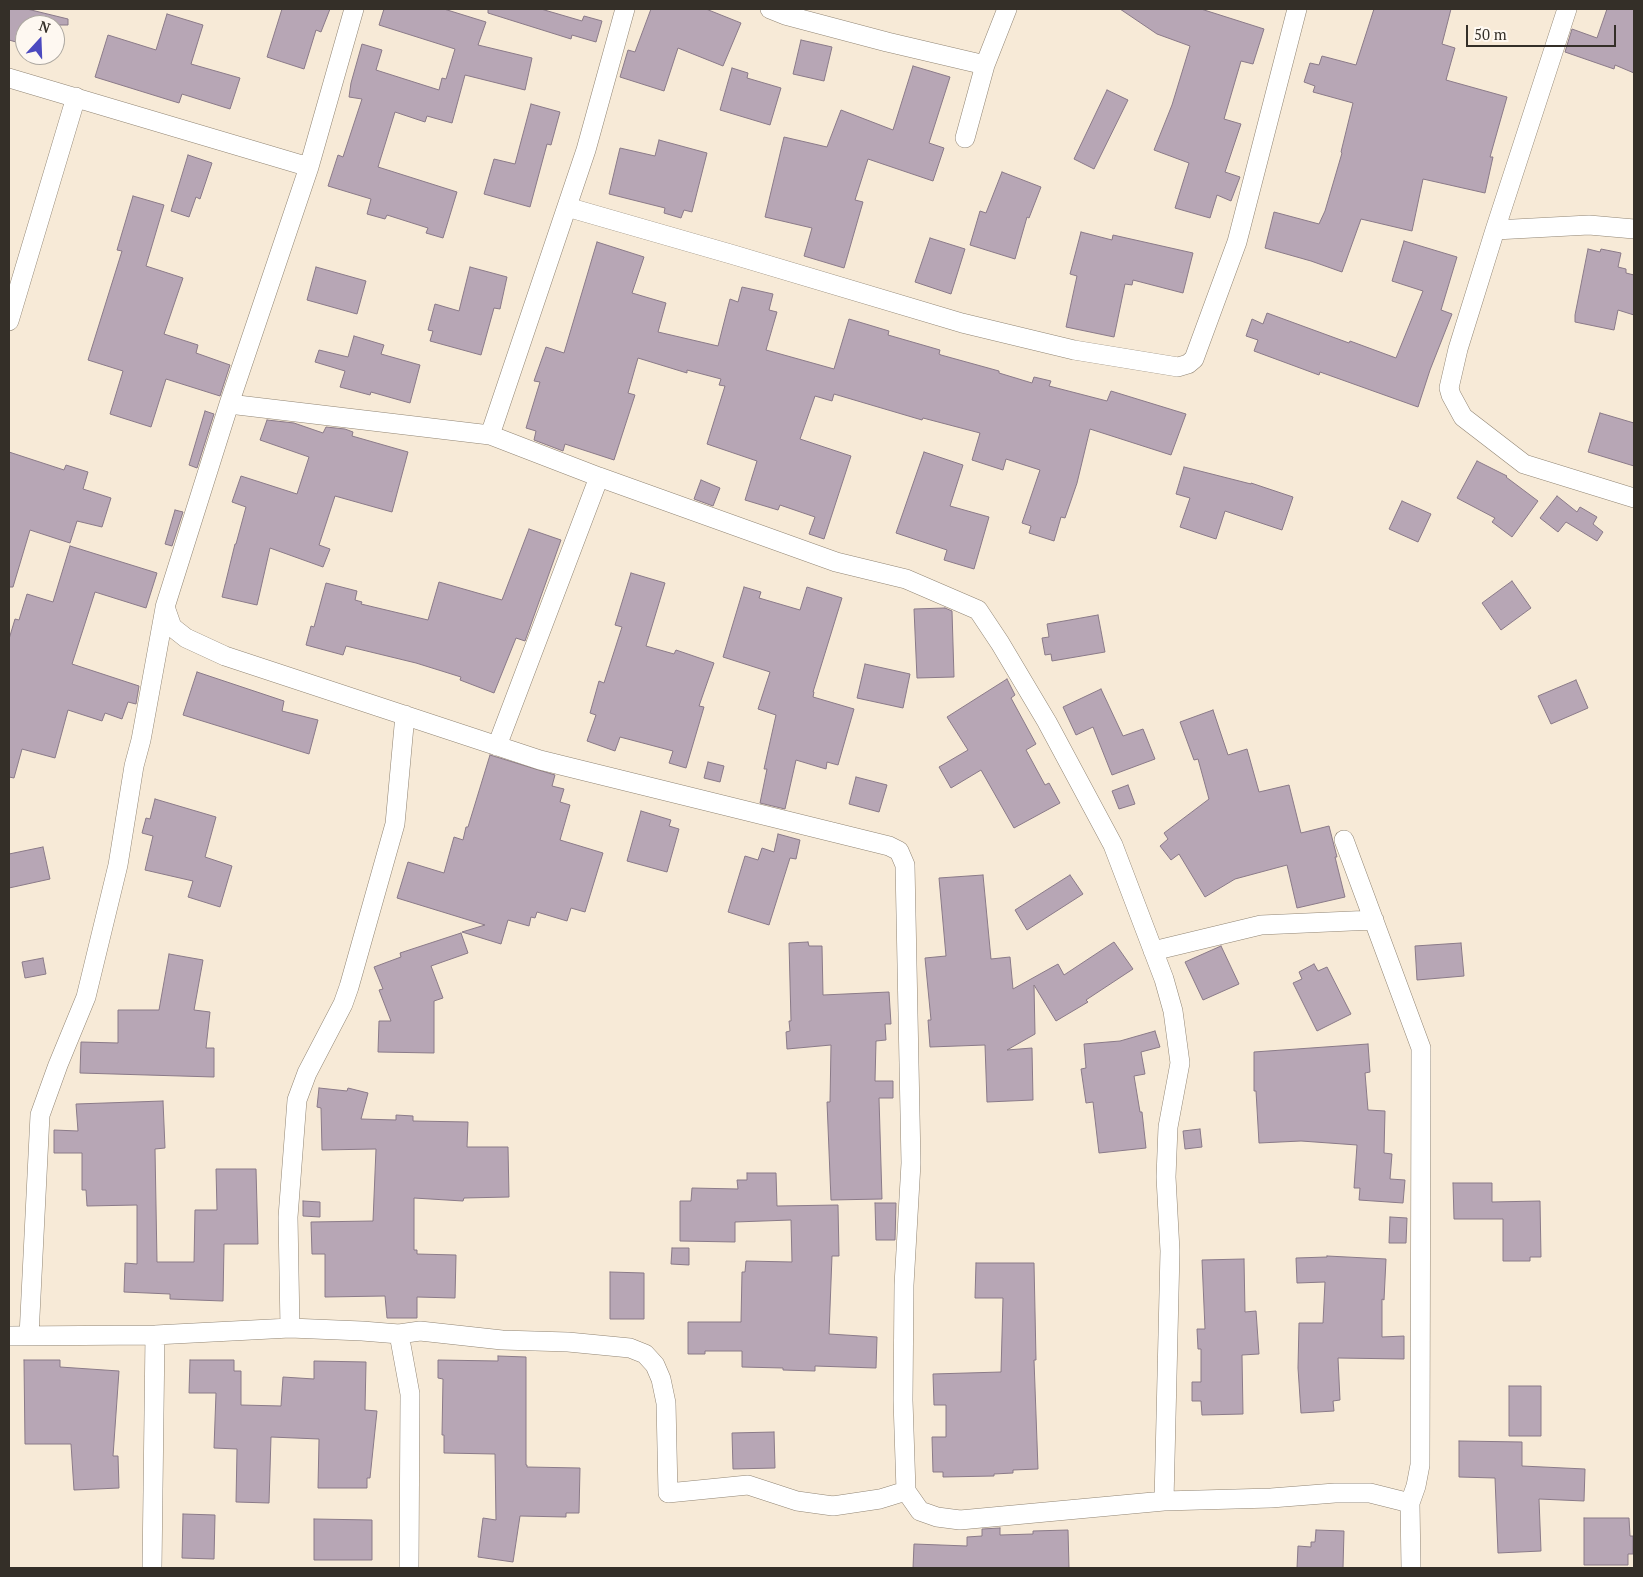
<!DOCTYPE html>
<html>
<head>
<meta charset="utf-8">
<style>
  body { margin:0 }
  #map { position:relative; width:1643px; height:1577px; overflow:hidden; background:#f7ead7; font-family:"PT Serif",serif }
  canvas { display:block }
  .frame { position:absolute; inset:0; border:10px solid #342f28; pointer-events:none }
  .north { position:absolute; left:15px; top:15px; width:50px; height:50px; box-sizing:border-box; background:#fef8f1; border:1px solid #ada8a1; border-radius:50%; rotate:20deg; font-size:14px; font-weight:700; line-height:20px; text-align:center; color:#342f28 }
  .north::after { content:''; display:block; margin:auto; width:18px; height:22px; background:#4b49bf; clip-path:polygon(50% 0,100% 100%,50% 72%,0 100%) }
  .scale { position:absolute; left:1466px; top:25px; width:150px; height:22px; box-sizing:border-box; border:2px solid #342f28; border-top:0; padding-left:6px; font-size:15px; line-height:18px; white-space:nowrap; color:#342f28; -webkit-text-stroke:4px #fef8f1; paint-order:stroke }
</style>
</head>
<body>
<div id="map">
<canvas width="1643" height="1577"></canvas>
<div class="frame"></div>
<div class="north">N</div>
<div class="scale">50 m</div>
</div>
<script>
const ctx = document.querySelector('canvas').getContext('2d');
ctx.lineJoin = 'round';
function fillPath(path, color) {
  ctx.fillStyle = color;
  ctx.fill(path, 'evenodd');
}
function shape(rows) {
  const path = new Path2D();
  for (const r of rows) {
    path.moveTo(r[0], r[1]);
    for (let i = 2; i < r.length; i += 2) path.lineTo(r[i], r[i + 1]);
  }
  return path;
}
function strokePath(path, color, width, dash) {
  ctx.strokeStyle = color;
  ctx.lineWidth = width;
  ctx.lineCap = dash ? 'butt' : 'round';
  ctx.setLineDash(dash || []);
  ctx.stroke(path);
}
const building = shape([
  [9,9,27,9,68,19,68,25,25,25,23,44,9,40,9,9],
  [282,9,330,9,321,32,316,30,304,69,267,57,282,9],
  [384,9,444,9,486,22,478,45,532,58,525,90,465,75,452,123,427,116,425,122,395,112,378,167,457,192,443,238,426,233,428,228,387,215,385,219,367,214,371,199,328,186,338,155,343,157,362,99,349,97,351,83,362,44,382,50,376,70,439,90,442,78,446,79,455,49,379,25,384,9],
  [488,9,541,9,582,21,584,16,602,21,596,42,572,35,571,39,488,13,488,9],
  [651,9,706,9,741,23,723,66,678,48,664,91,620,77,628,50,635,52,651,9],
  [1120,9,1201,9,1264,29,1253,64,1241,61,1224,119,1241,124,1225,172,1240,177,1231,201,1217,195,1210,218,1175,208,1189,163,1154,150,1172,105,1190,46,1157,34,1120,9],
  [1374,9,1451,9,1442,44,1455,48,1446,80,1507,97,1490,157,1493,157,1485,193,1423,179,1412,231,1361,219,1342,272,1311,261,1265,248,1274,212,1319,224,1325,211,1342,153,1341,152,1353,103,1313,92,1315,86,1304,82,1310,63,1319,65,1322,56,1356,65,1374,9],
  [1607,9,1634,9,1634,73,1615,65,1614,69,1565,52,1572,29,1597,38,1607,9],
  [167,14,203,25,191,64,240,78,230,109,182,94,179,103,95,77,108,35,156,50,167,14],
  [801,40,832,47,824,81,793,74,801,40],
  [913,66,950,77,929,143,944,148,933,181,868,159,855,200,863,202,844,268,804,256,812,228,765,217,784,137,827,147,841,110,893,130,913,66],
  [732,68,748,73,747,78,781,88,770,125,720,110,732,68],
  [1107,90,1128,100,1094,169,1074,159,1107,90],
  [531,104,560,112,551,145,547,144,530,207,484,194,494,159,515,164,531,104],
  [659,140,707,153,692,212,684,210,681,218,664,213,665,208,609,194,620,148,655,156,659,140],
  [188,155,212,163,200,199,196,197,189,217,171,211,188,155],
  [1002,172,1041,187,1029,218,1027,217,1015,259,970,245,980,211,986,213,1002,172],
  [133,196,164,205,146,266,183,278,164,334,198,345,196,353,230,365,220,396,166,379,151,427,110,414,123,371,88,360,122,251,117,250,133,196],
  [1081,232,1112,240,1113,235,1193,253,1183,293,1133,280,1132,285,1125,284,1114,337,1066,327,1077,276,1070,274,1081,232],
  [930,238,965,249,951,294,915,282,930,238],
  [1404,241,1457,257,1441,310,1452,314,1430,370,1418,407,1320,372,1319,375,1254,351,1258,340,1246,336,1252,319,1263,324,1267,313,1349,343,1350,341,1396,358,1423,291,1392,281,1404,241],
  [597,242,644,257,632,293,666,303,658,332,718,346,730,299,738,302,742,287,773,294,769,310,777,312,766,350,834,369,849,319,889,331,888,335,940,350,939,354,941,355,999,371,999,373,1032,383,1034,377,1051,381,1049,386,1107,401,1111,391,1186,414,1171,455,1090,429,1077,483,1065,518,1061,517,1054,541,1029,533,1031,526,1022,523,1040,470,1006,459,1003,470,972,460,980,433,923,418,922,420,834,394,832,401,815,396,800,439,851,456,824,539,809,534,815,517,780,505,778,510,745,500,757,461,707,444,725,386,719,385,721,379,687,370,687,373,638,358,628,393,635,395,614,460,565,444,563,451,534,440,536,431,526,428,540,382,534,381,546,347,564,353,597,242],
  [1588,249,1600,252,1601,249,1621,253,1618,267,1626,269,1626,273,1634,275,1634,315,1618,310,1614,330,1575,322,1575,315,1588,249],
  [316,267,366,281,357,314,307,300,316,267],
  [470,267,507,277,500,309,494,308,481,355,430,341,433,331,428,330,435,304,459,311,470,267],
  [354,336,384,345,381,354,420,365,410,403,371,392,370,395,340,387,345,371,315,362,319,350,348,357,354,336],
  [205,411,214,414,197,468,189,465,205,411],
  [1600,413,1634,423,1634,466,1588,452,1600,413],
  [267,420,294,423,323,433,326,427,345,429,353,432,352,436,408,452,392,512,335,496,319,545,330,549,323,567,270,548,257,605,222,597,235,544,236,544,246,507,232,502,241,476,297,494,309,457,260,440,267,420],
  [9,452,64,470,66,465,88,472,83,489,111,498,102,527,77,521,70,543,30,530,13,587,9,587,9,452],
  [924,452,963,465,950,506,989,517,974,569,944,560,947,550,896,533,924,452],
  [1477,461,1507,476,1506,477,1538,501,1512,537,1492,522,1495,518,1457,498,1477,461],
  [1184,467,1251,484,1251,483,1293,497,1282,530,1225,511,1216,539,1180,527,1190,498,1176,494,1184,467],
  [701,480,720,488,713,506,694,499,701,480],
  [1557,496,1577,512,1580,507,1597,517,1593,524,1603,532,1597,541,1566,522,1558,532,1540,518,1557,496],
  [1402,501,1431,514,1418,542,1389,529,1402,501],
  [175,510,183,512,172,546,165,544,175,510],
  [529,529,561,540,525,641,516,638,494,693,460,680,461,677,416,663,346,646,343,655,306,645,311,626,314,627,326,583,357,591,355,600,362,602,361,604,428,620,439,582,502,600,529,529],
  [70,546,157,573,146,608,95,592,72,664,139,686,136,704,128,702,122,719,105,713,102,721,68,710,55,758,22,749,14,778,9,777,9,639,15,619,19,620,27,594,53,602,70,546],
  [631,573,665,583,646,646,674,654,676,650,714,663,699,706,704,707,686,768,669,763,673,751,620,737,615,751,587,741,596,715,590,713,599,681,604,683,622,627,615,625,631,573],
  [1512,581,1531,608,1501,630,1482,603,1512,581],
  [744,587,761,592,759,598,800,610,807,587,842,598,813,692,814,692,813,697,854,709,838,765,827,762,826,769,796,760,785,809,760,803,767,769,764,769,776,715,758,709,770,672,723,657,744,587],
  [945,608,952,611,954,677,917,678,914,609,945,608],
  [1098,615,1105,652,1052,661,1051,654,1045,655,1042,638,1049,637,1047,624,1098,615],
  [865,664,910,674,903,708,857,698,865,664],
  [197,672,284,701,282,711,318,720,309,754,183,715,197,672],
  [1007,679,1015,695,1011,698,1036,744,1026,750,1045,785,1049,783,1060,803,1014,828,981,770,951,788,939,767,968,750,947,717,1007,679],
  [1576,680,1588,708,1551,724,1538,696,1576,680],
  [1101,689,1123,736,1143,729,1155,759,1112,775,1093,727,1076,735,1063,707,1101,689],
  [1213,710,1228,755,1247,749,1259,792,1289,785,1301,833,1329,826,1337,857,1335,857,1345,897,1297,908,1287,865,1235,879,1205,897,1179,854,1171,860,1160,846,1168,839,1164,833,1209,799,1198,759,1194,760,1180,722,1213,710],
  [490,755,555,775,552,786,564,789,560,802,570,805,560,840,603,853,585,912,571,908,567,921,537,912,535,918,531,917,529,926,508,920,501,944,462,932,485,925,397,898,408,862,444,873,454,837,463,840,466,827,468,827,490,755],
  [708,762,724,766,720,782,704,778,708,762],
  [856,777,887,785,879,812,849,804,856,777],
  [1128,785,1135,804,1119,809,1112,791,1128,785],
  [155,799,216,817,205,857,232,866,220,907,188,897,193,881,145,870,153,836,142,833,146,818,150,819,155,799],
  [641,811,671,820,669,826,679,829,667,872,627,861,641,811],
  [778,834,800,840,796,859,790,858,769,925,728,912,745,856,758,860,762,848,774,852,778,834],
  [43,847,50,879,9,888,9,854,43,847],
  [983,875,991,959,1010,957,1013,989,1058,964,1064,975,1114,942,1133,969,1086,1000,1088,1002,1056,1021,1034,985,1035,1034,1007,1050,1032,1048,1033,1100,987,1102,985,1045,930,1047,928,1020,931,1020,925,958,946,956,939,878,983,875],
  [1070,875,1083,894,1027,930,1015,910,1070,875],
  [461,933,468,953,431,966,443,998,434,1001,434,1053,378,1052,379,1021,391,1021,379,990,383,989,374,967,401,957,400,953,461,933],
  [808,942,809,946,822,946,823,995,889,992,891,1024,885,1024,886,1040,876,1041,875,1081,893,1081,893,1098,879,1098,882,1199,831,1200,827,1102,830,1102,831,1045,787,1049,786,1032,790,1031,789,1021,791,1021,789,943,808,942],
  [1461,943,1464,976,1417,980,1415,946,1461,943],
  [1221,946,1239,984,1203,1000,1185,962,1221,946],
  [169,954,203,960,194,1010,210,1012,206,1048,214,1048,214,1077,80,1073,81,1042,118,1043,118,1010,159,1010,169,954],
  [43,958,46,974,25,978,22,962,43,958],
  [1314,964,1318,971,1327,967,1351,1014,1317,1031,1293,983,1302,979,1299,972,1314,964],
  [1155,1031,1160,1047,1141,1052,1145,1074,1134,1076,1140,1112,1142,1112,1146,1148,1099,1153,1093,1102,1086,1103,1081,1069,1086,1068,1084,1044,1120,1041,1155,1031],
  [1368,1044,1370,1072,1365,1073,1368,1110,1385,1111,1384,1153,1392,1154,1390,1179,1405,1180,1403,1203,1359,1200,1360,1188,1354,1188,1357,1145,1301,1141,1259,1143,1256,1091,1254,1091,1254,1052,1368,1044],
  [319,1088,347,1091,348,1088,368,1093,361,1119,396,1120,396,1115,413,1116,413,1121,468,1122,467,1147,508,1147,509,1197,464,1198,463,1201,414,1198,414,1250,417,1250,417,1254,456,1255,455,1298,417,1297,417,1318,387,1318,385,1296,325,1297,325,1254,312,1254,311,1222,373,1221,376,1149,322,1150,321,1108,317,1107,319,1088],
  [163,1101,165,1148,155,1149,157,1262,194,1262,195,1210,217,1210,216,1169,256,1169,258,1244,224,1244,223,1301,170,1299,170,1294,124,1292,125,1263,137,1264,137,1205,87,1206,86,1190,82,1190,82,1153,54,1153,54,1130,78,1131,76,1104,163,1101],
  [1200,1129,1202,1147,1185,1149,1183,1131,1200,1129],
  [747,1173,776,1173,777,1206,838,1205,839,1256,832,1256,829,1334,877,1337,876,1368,815,1366,815,1371,783,1370,783,1368,742,1367,742,1351,705,1351,705,1354,688,1354,688,1322,741,1322,742,1272,745,1272,746,1261,792,1262,791,1220,735,1222,735,1242,680,1241,680,1201,691,1201,692,1188,738,1189,737,1180,747,1180,747,1173],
  [1453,1183,1492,1183,1492,1202,1540,1201,1541,1257,1530,1257,1530,1261,1503,1261,1503,1219,1454,1219,1453,1183],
  [303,1201,320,1202,320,1217,303,1216,303,1201],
  [875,1203,896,1203,895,1240,876,1240,875,1203],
  [1390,1217,1407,1218,1406,1243,1389,1243,1390,1217],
  [672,1248,689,1248,689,1265,671,1264,672,1248],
  [1327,1256,1386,1259,1384,1300,1382,1299,1382,1337,1404,1336,1404,1359,1338,1358,1340,1400,1333,1401,1334,1411,1301,1413,1298,1368,1299,1323,1323,1323,1325,1282,1297,1283,1296,1258,1327,1257,1327,1256],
  [1244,1259,1245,1312,1256,1311,1259,1354,1242,1355,1243,1414,1202,1415,1201,1401,1192,1401,1192,1382,1201,1382,1201,1349,1198,1349,1197,1329,1205,1329,1202,1260,1244,1259],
  [976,1263,1034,1263,1036,1360,1034,1360,1038,1469,1013,1470,1013,1473,994,1474,994,1476,943,1477,943,1472,933,1472,932,1437,946,1437,946,1405,934,1405,933,1374,1001,1372,1003,1298,975,1298,976,1263],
  [610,1272,644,1273,644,1319,610,1319,610,1272],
  [498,1356,526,1357,526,1465,527,1465,527,1467,580,1468,579,1513,566,1513,566,1517,520,1516,513,1562,478,1557,483,1518,496,1520,495,1454,444,1453,444,1435,442,1435,443,1379,438,1378,438,1360,498,1361,498,1356],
  [24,1360,60,1360,60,1367,119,1371,113,1456,118,1456,119,1488,74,1490,71,1444,25,1444,24,1360],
  [190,1360,234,1360,234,1371,241,1371,241,1405,281,1406,283,1377,314,1379,314,1361,366,1362,365,1410,377,1411,370,1478,367,1478,367,1488,318,1488,319,1439,271,1437,269,1503,236,1502,237,1449,214,1448,216,1393,189,1393,190,1360],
  [1509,1386,1541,1386,1541,1436,1509,1436,1509,1386],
  [774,1432,775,1468,733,1469,732,1433,774,1432],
  [1459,1441,1522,1442,1522,1466,1585,1469,1584,1501,1539,1499,1541,1551,1498,1553,1495,1478,1459,1477,1459,1441],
  [183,1514,215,1515,214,1559,182,1558,183,1514],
  [1584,1518,1629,1518,1630,1536,1633,1536,1633,1554,1628,1554,1628,1565,1584,1565,1584,1518],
  [314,1519,372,1520,372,1560,314,1560,314,1519],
  [1000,1528,1000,1535,1033,1534,1033,1531,1068,1530,1069,1568,913,1568,914,1544,967,1546,967,1537,982,1536,982,1529,1000,1528],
  [1316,1530,1344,1531,1343,1568,1297,1568,1298,1546,1311,1547,1311,1542,1315,1542,1316,1530]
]);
fillPath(building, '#b7a6b5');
strokePath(building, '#8a7a88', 1);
const street = shape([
  [354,9,309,167,229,404,165,607,172,627,186,638,225,656,540,760,889,846,899,851,905,865,911,1163,904,1285,903,1400,906,1491,920,1511,937,1517,960,1520,1164,1501,1271,1498,1335,1493,1370,1493,1410,1503,1411,1568],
  [770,9,785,15,887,42,985,65],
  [1567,9,1495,230,1458,349,1449,388,1451,395,1463,417,1524,464,1634,498],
  [9,78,309,167],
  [965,138,985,65,1007,9],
  [567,207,734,255,962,323,1074,350,1178,367,1188,364,1194,359,1237,242,1297,9],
  [1495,230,1589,225,1634,229],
  [9,321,76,97],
  [229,404,490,435,599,477,836,562,906,579,978,610,1000,643,1047,722,1113,845,1164,979,1173,1011,1180,1063,1168,1127,1166,1177,1170,1251,1164,1501],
  [490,435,586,150,625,9],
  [497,746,599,477],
  [1344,840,1421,1048,1420,1465,1416,1486,1410,1503],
  [1153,951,1261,925,1374,920],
  [290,1328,288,1217,297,1100,307,1073,343,1004,349,987,395,824,405,715],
  [399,1334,410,1394,409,1568],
  [9,1336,155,1335,290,1328,362,1331,399,1334,420,1331,502,1340,568,1342,630,1348,645,1354,655,1365,661,1379,666,1403,668,1493,748,1485,797,1501,833,1506,880,1499,906,1491],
  [29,1336,40,1115,58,1065,86,997,118,865,134,766,141,740,165,608],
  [152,1568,155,1335]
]);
strokePath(street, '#918574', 20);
strokePath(street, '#fff', 19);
</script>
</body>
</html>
